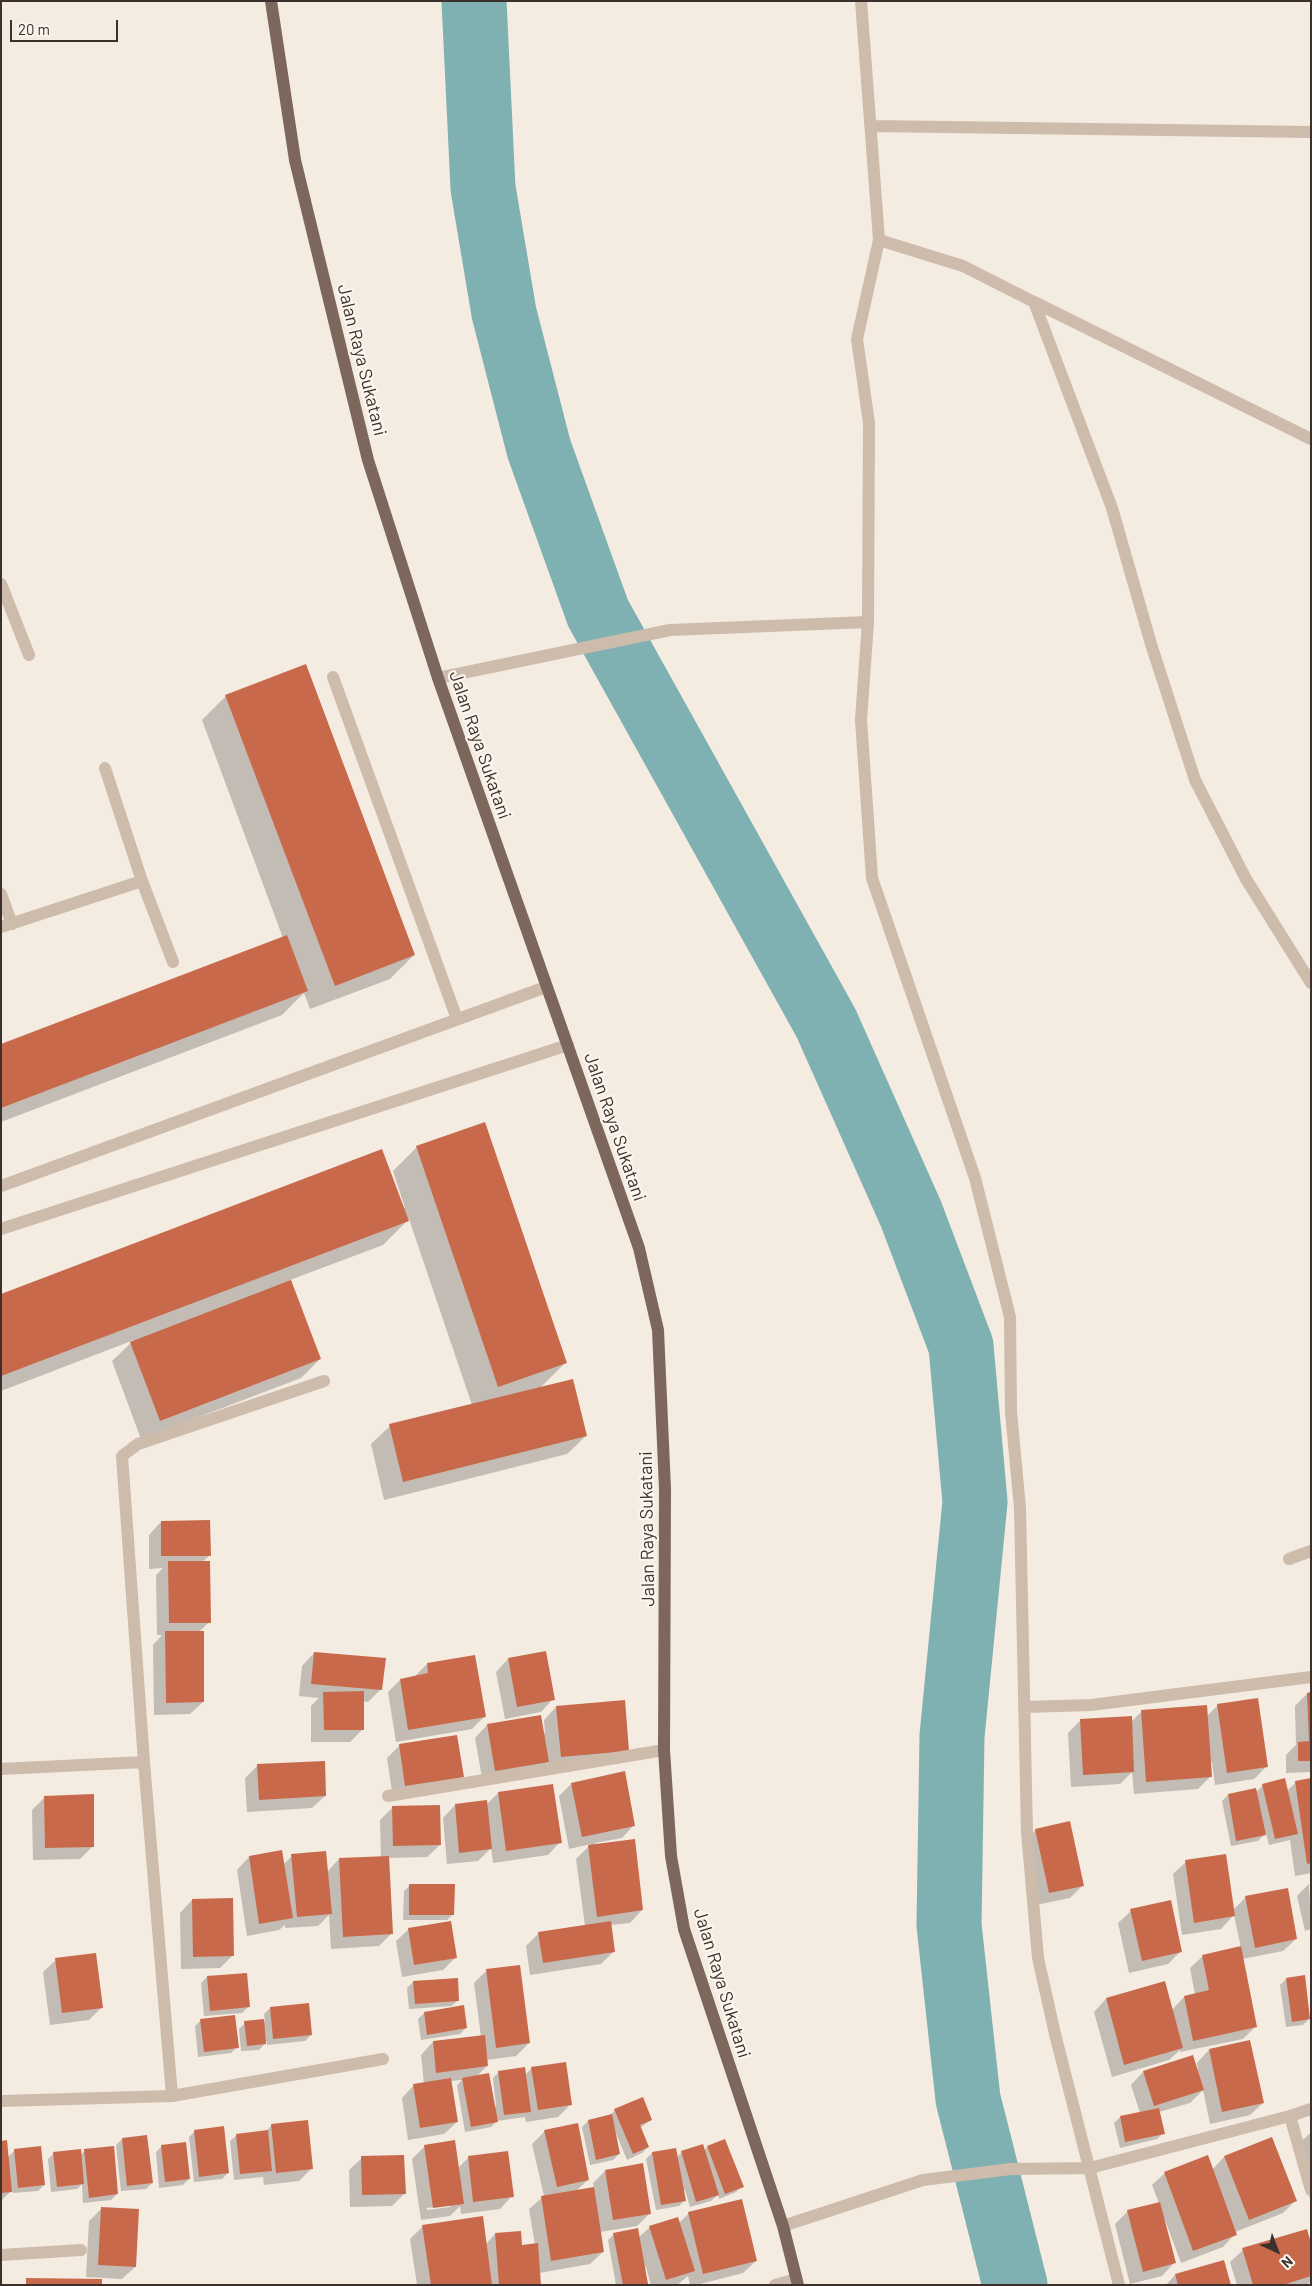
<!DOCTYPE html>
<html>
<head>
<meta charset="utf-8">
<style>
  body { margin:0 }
  #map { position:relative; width:1312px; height:2286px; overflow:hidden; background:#f4ebe1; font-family:Barlow,sans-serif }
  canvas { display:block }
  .frame { position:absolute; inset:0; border:2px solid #3b302b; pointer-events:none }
  .north { position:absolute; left:1252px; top:2226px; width:50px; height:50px; -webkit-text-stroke:4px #fbf5ee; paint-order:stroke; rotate:137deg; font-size:14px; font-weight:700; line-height:20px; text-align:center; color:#3b302b }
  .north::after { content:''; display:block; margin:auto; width:18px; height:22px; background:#3b302b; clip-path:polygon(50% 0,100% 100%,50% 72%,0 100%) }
  .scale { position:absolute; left:10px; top:20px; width:108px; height:22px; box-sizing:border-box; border:2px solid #3b302b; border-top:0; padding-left:6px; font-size:15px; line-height:18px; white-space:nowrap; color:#3b302b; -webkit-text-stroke:4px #fbf5ee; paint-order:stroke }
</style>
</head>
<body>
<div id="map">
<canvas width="1312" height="2286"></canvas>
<div class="frame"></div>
<div class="north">N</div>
<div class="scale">20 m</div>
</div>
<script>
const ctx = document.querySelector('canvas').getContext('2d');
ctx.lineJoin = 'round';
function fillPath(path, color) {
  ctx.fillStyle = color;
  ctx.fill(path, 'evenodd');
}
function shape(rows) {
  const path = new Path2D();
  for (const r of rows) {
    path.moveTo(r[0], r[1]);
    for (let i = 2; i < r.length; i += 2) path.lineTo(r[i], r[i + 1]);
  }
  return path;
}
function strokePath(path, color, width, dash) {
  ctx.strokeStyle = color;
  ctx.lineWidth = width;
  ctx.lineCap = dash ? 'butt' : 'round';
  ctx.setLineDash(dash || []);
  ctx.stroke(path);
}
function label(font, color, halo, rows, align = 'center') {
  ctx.font = font + ' Barlow,sans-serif';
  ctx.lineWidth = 4.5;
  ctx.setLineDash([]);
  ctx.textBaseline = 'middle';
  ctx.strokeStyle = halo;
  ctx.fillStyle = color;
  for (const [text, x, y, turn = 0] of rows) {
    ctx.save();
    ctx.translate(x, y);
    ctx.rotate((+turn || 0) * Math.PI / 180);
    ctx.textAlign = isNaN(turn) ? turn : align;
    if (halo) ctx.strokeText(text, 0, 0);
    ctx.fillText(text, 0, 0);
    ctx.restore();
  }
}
fillPath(shape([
  [226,696,414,955,390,979,310,1009,304,993,282,1015,1,1122,1,1046,283,938,202,720],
  [417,1147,566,1362,539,1389,586,1436,567,1454,384,1500,371,1444,390,1426,472,1405,409,1219,383,1245,290,1280,320,1359,301,1378,141,1439,112,1361,134,1340,1,1391,1,1295,405,1208,393,1171],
  [161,1522,210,1555,202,1562,209,1622,199,1632,203,1702,190,1714,154,1715,153,1645,162,1635,157,1635,156,1575,163,1568,149,1569,149,1535],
  [314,1653,381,1689,368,1702,363,1701,363,1729,350,1742,311,1742,311,1706,319,1698,299,1696,302,1666],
  [508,1659,553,1699,541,1712,505,1719,496,1672],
  [427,1664,485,1716,472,1729,396,1742,388,1692,400,1680,414,1677],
  [1307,1694,1311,1694,1311,1772,1286,1773,1286,1755,1296,1745,1295,1706],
  [1218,1705,1267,1766,1254,1779,1215,1785,1212,1762,1210,1763,1211,1776,1198,1789,1134,1794,1132,1772,1120,1784,1071,1787,1068,1733,1081,1720,1131,1722,1141,1712,1206,1717],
  [556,1707,628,1750,549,1769,548,1762,535,1774,483,1783,475,1738,487,1725,545,1733,544,1720],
  [400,1745,462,1776,450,1789,393,1798,387,1758],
  [258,1765,325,1796,312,1808,247,1812,245,1778],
  [1311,1779,1311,1873,1295,1876,1290,1840,1269,1845,1266,1833,1258,1841,1231,1846,1222,1801,1228,1795,1255,1790,1256,1792,1263,1785,1287,1791,1296,1782],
  [571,1784,634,1825,622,1838,595,1843,642,1910,630,1923,610,1925,614,1951,601,1964,530,1975,526,1946,538,1934,585,1926,576,1859,591,1844,569,1849,559,1796],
  [498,1793,560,1842,548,1855,493,1863,491,1848,478,1861,447,1864,443,1818,455,1805,486,1805],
  [45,1797,93,1846,80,1859,33,1860,32,1810],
  [393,1807,440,1845,427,1857,388,1858,392,1933,379,1946,331,1949,329,1915,318,1926,285,1928,285,1925,279,1930,247,1936,237,1870,249,1857,283,1865,292,1856,327,1872,339,1859,381,1857,380,1820],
  [1036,1830,1083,1885,1070,1898,1036,1905,1023,1842],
  [1186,1862,1233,1910,1246,1897,1296,1939,1283,1951,1242,1959,1256,2026,1243,2039,1180,2052,1180,2050,1169,2060,1112,2077,1094,2012,1106,1999,1172,2010,1184,1997,1195,1995,1190,1968,1203,1956,1241,1948,1234,1915,1221,1929,1182,1935,1173,1874],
  [1309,1884,1311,1929,1305,1931,1297,1896],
  [410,1885,453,1914,447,1920,403,1920,404,1891],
  [192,1900,233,1955,220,1968,181,1969,180,1913],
  [1131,1911,1181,1951,1168,1964,1129,1973,1118,1923],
  [409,1929,455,1958,443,1970,402,1977,396,1941],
  [56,1960,102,2007,89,2020,50,2025,43,1972],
  [486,1971,529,2043,516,2056,486,2060,487,2066,477,2076,494,2107,496,2106,493,2078,499,2072,524,2076,532,2068,571,2104,558,2117,526,2122,525,2117,497,2121,491,2127,465,2132,457,2085,462,2080,450,2081,457,2122,444,2134,408,2140,402,2098,414,2085,424,2084,421,2055,433,2042,481,2037,474,1983],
  [207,1977,248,2007,242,2013,204,2016,201,1983],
  [1286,1979,1309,2019,1303,2025,1286,2027,1280,1985],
  [413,1982,458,2000,452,2006,409,2009,407,1988],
  [270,2008,311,2035,305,2041,267,2045,267,2041,259,2050,241,2051,239,2029,245,2023,265,2021,264,2014],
  [424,2013,466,2028,460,2034,421,2040,418,2019],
  [201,2020,237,2047,231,2053,198,2057,195,2026],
  [1209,2050,1263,2103,1250,2115,1210,2124,1203,2090,1190,2103,1159,2112,1163,2133,1157,2139,1120,2148,1114,2123,1120,2117,1140,2113,1131,2085,1143,2072,1198,2070,1197,2063],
  [615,2110,651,2120,640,2128,648,2147,642,2153,627,2160,615,2131,619,2154,613,2160,590,2165,582,2127,588,2121,609,2116],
  [272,2125,311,2169,299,2181,264,2185,263,2177,234,2180,230,2141,237,2135,265,2132],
  [195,2131,228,2173,222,2179,194,2182,189,2137],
  [545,2131,588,2180,576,2191,594,2188,593,2183,605,2171,650,2213,637,2226,600,2232,603,2252,590,2264,539,2273,540,2285,417,2285,410,2239,423,2226,486,2244,495,2234,521,2246,535,2245,529,2209,544,2196,532,2144],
  [1309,2134,1311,2134,1310,2199,1297,2146],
  [146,2137,152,2183,146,2189,121,2191,116,2145,122,2139],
  [1271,2138,1296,2200,1283,2213,1235,2232,1235,2234,1223,2247,1181,2263,1165,2220,1163,2220,1174,2263,1162,2276,1130,2284,1115,2224,1128,2211,1159,2203,1152,2185,1165,2173,1212,2170,1224,2157],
  [1,2142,8,2157,15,2150,44,2185,38,2191,13,2193,12,2190,1,2201],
  [162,2146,189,2179,183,2185,159,2188,156,2152],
  [425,2146,458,2168,468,2158,512,2196,500,2209,461,2214,460,2206,450,2216,421,2220,412,2159],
  [450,2205,450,2207,427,2210,427,2208],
  [707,2147,742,2186,736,2192,719,2199,718,2195,711,2201,690,2207,685,2190,683,2190,685,2200,679,2206,656,2210,646,2159,652,2153,677,2157,682,2152,704,2151],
  [85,2151,117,2194,111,2200,83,2203,82,2184,77,2189,51,2192,48,2159,54,2153,80,2155],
  [362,2158,405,2193,392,2206,350,2207,349,2170],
  [102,2208,135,2267,122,2279,86,2277,89,2221],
  [689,2213,756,2261,743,2273,696,2285,690,2285,688,2276,677,2285,651,2285,646,2267,644,2267,646,2285,616,2285,608,2240,614,2234,638,2238,650,2227,679,2223],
  [1311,2248,1311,2281,1307,2285,1237,2285,1230,2262,1243,2250],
  [1175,2275,1230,2285,1166,2285]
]), '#0003');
strokePath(shape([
  [474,1,483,188,504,313,539,449,598,613,826,1023,911,1214,961,1346,975,1502,952,1736,949,1925,968,2099,1015,2285]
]), '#7fb0b2', 65);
fillPath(shape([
  [306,664,415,955,335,986,225,695],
  [287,935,308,991,1,1108,1,1044],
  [485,1122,567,1363,498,1387,416,1146],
  [382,1149,409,1221,1,1376,1,1294],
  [291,1280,321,1359,160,1421,130,1342],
  [573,1379,587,1436,403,1482,389,1424],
  [210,1520,211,1556,161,1556,161,1521],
  [168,1561,210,1561,211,1623,169,1623],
  [165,1631,204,1631,204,1702,166,1703],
  [546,1651,555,1700,517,1707,508,1658],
  [314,1652,386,1658,382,1690,311,1684],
  [475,1655,486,1717,408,1730,400,1679,428,1673,427,1663],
  [364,1691,364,1730,324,1730,323,1692],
  [1311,1692,1311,1761,1298,1761,1298,1742,1309,1741,1307,1693],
  [1258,1698,1268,1767,1227,1773,1217,1704],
  [625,1700,629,1751,561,1757,556,1706],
  [1207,1705,1212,1777,1146,1782,1141,1710],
  [541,1715,549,1762,495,1771,487,1724],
  [1132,1716,1134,1772,1083,1775,1080,1719],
  [457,1735,464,1777,405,1786,399,1744],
  [325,1761,326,1796,259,1800,257,1764],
  [625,1771,635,1826,582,1837,571,1783],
  [1285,1778,1298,1834,1275,1839,1262,1784],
  [1311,1778,1311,1863,1307,1864,1295,1781],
  [553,1784,562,1843,506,1851,498,1792],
  [1256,1788,1266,1835,1236,1841,1228,1794],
  [94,1794,94,1847,45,1848,44,1796],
  [487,1800,492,1849,459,1853,455,1804],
  [440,1805,441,1845,393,1846,392,1806],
  [1070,1821,1084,1886,1049,1893,1035,1829],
  [635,1839,643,1910,597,1917,588,1845],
  [282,1850,293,1918,259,1924,249,1856],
  [326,1851,332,1914,297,1917,291,1854],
  [1226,1854,1235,1916,1194,1923,1185,1860],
  [389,1856,393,1934,343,1937,339,1858],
  [409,1884,455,1884,454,1915,409,1915],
  [1288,1888,1297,1939,1255,1948,1245,1896],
  [233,1898,234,1956,193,1957,192,1899],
  [1171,1900,1182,1952,1142,1961,1130,1909],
  [451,1921,457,1958,414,1965,408,1928],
  [611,1921,615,1952,543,1963,538,1932],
  [1241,1946,1257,2027,1193,2041,1184,1996,1209,1990,1202,1955],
  [96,1953,103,2008,62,2013,55,1958],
  [520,1965,530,2043,496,2048,486,1969],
  [247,1973,250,2007,210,2011,207,1976],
  [1305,1975,1310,2019,1292,2022,1286,1978],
  [458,1978,459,2001,415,2004,413,1981],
  [1165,1981,1183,2048,1124,2065,1106,1998],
  [309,2003,312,2035,273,2039,270,2007],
  [464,2005,467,2028,427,2035,424,2012],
  [235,2015,239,2048,204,2052,200,2019],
  [264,2019,266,2044,247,2046,244,2021],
  [485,2035,488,2066,436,2073,433,2041],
  [1250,2040,1264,2103,1222,2112,1209,2049],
  [1193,2055,1204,2090,1154,2106,1143,2071],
  [566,2062,572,2105,538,2110,531,2067],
  [525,2067,531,2112,504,2115,498,2071],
  [489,2073,498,2122,471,2127,462,2078],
  [451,2078,458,2122,420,2128,413,2084],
  [643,2097,652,2120,640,2125,649,2147,633,2154,614,2109],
  [1159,2108,1165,2134,1125,2142,1120,2116],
  [612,2114,620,2154,596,2160,588,2120],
  [308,2120,313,2169,276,2173,271,2124],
  [578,2123,589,2180,557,2187,544,2130],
  [224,2126,229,2173,199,2177,194,2130],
  [268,2130,272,2171,240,2174,236,2134],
  [147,2135,153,2183,127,2186,122,2138],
  [1272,2137,1297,2201,1249,2220,1224,2156],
  [725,2139,744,2187,725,2194,707,2146],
  [7,2140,12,2192,1,2193,1,2141],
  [455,2140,464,2204,433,2208,424,2145],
  [186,2142,190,2179,165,2182,161,2145],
  [703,2144,719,2195,696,2202,681,2151],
  [41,2146,45,2185,18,2188,14,2149],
  [114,2146,118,2194,89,2198,84,2149],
  [676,2148,686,2201,661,2205,652,2152],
  [81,2149,84,2184,57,2187,53,2152],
  [508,2151,514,2197,473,2202,468,2156],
  [404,2155,406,2194,362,2195,361,2156],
  [1208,2155,1237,2235,1193,2251,1164,2172],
  [643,2163,651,2214,613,2220,605,2170],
  [594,2187,604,2252,551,2261,541,2196],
  [742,2199,757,2261,703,2274,688,2212],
  [1160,2202,1176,2263,1143,2272,1127,2210],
  [101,2207,139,2209,136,2267,98,2265],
  [483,2216,492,2285,431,2285,422,2225],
  [678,2217,695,2271,666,2280,649,2226],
  [638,2228,648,2284,623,2285,613,2233],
  [1307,2229,1311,2243,1311,2276,1283,2285,1253,2285,1242,2248],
  [521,2231,522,2245,538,2243,541,2285,499,2285,495,2233],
  [1224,2260,1231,2285,1178,2285,1175,2274],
  [26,2278,102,2279,102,2285,26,2285]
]), '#c8694b');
strokePath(shape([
  [861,1,879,240,963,266,1034,302,1112,508,1151,644,1195,780,1246,879,1311,983],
  [872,126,1311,132],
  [879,240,857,339,869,423,868,622,861,720,872,878,975,1178,1010,1317,1011,1412,1020,1508,1027,1832,1038,1958,1055,2034,1119,2285],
  [1034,302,1311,439],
  [1,584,29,655],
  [333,677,457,1019],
  [438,678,670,630,868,622],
  [105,768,142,881,173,962],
  [1,894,12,924],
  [1,927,142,881],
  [1,1186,546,987],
  [1,1229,568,1045],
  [1289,1559,1311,1551],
  [1024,1707,1091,1705,1311,1677],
  [1,1769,144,1762],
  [388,1796,664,1750],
  [172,2096,144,1762,122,1456,138,1444,324,1381],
  [1,2101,172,2096,383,2059],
  [1290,2116,1311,2190],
  [783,2226,923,2180,1011,2169,1090,2168,1290,2116,1311,2109],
  [1,2255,81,2250],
  [775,2285,796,2279]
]), '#cdbbac', 12);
strokePath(shape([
  [271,1,295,160,368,460,438,678,639,1248,658,1330,665,1489,664,1750,671,1856,684,1929,783,2226,798,2285]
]), '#7d675c', 12);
label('18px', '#3b302b', '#fbf5ee', [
  ["Jalan Raya Sukatani",362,360,76],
  ["Jalan Raya Sukatani",480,745,71],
  ["Jalan Raya Sukatani",615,1127,71],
  ["Jalan Raya Sukatani",647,1529,-91],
  ["Jalan Raya Sukatani",722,1983,73]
]);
</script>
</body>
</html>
